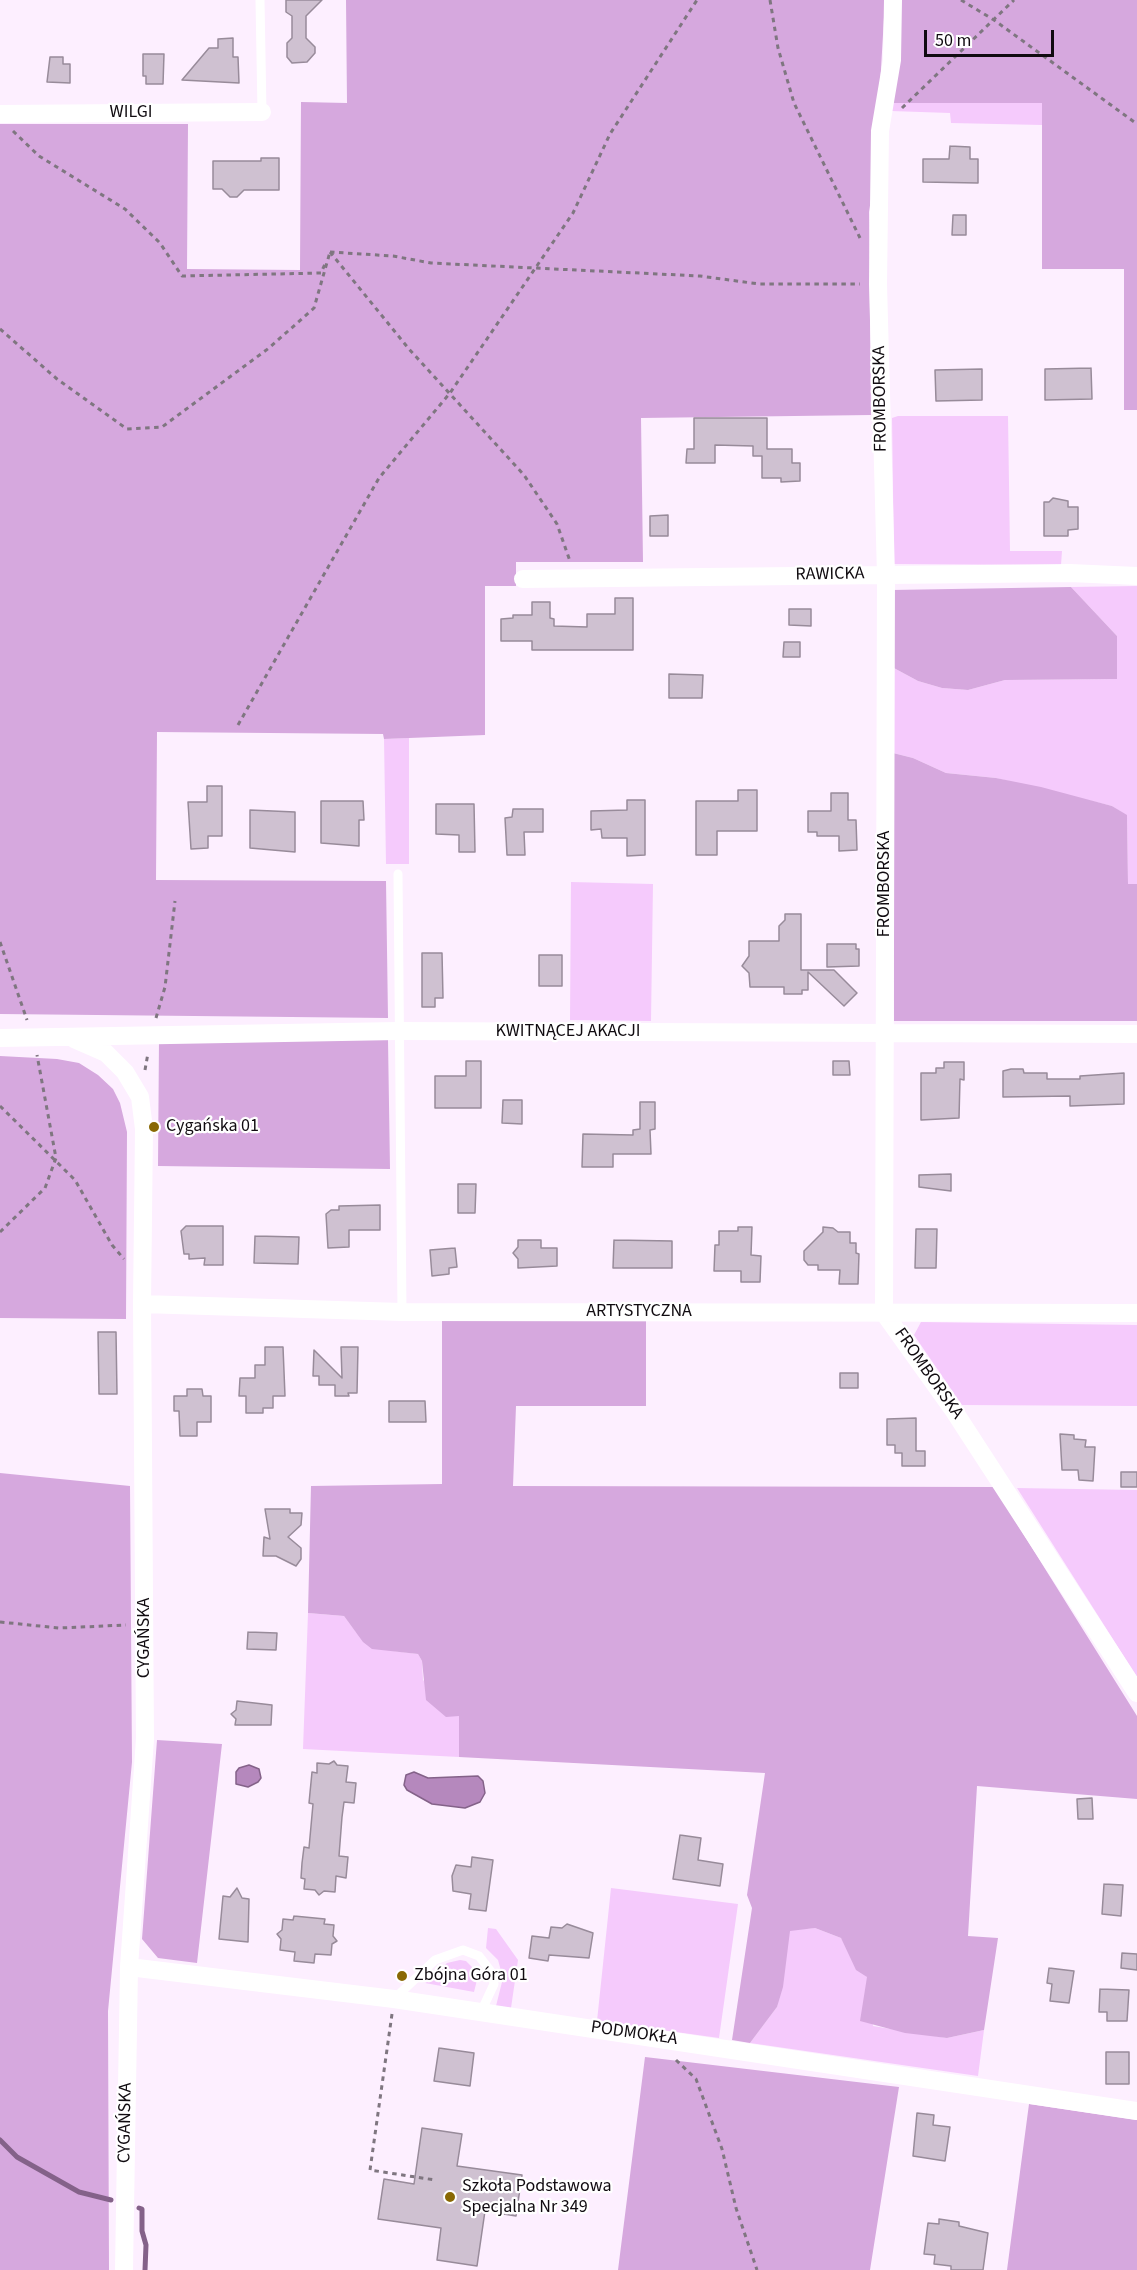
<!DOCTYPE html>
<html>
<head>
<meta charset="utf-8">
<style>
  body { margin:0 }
  #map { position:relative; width:1137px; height:2270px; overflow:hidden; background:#fdefff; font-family:"Source Sans 3",sans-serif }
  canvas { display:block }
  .scale { position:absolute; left:924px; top:30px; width:130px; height:27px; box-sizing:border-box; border:3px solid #100b10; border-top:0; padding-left:8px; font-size:18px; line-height:21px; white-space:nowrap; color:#100b10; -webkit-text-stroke:4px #fff; paint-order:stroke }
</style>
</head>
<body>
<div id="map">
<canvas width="1137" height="2270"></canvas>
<div class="scale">50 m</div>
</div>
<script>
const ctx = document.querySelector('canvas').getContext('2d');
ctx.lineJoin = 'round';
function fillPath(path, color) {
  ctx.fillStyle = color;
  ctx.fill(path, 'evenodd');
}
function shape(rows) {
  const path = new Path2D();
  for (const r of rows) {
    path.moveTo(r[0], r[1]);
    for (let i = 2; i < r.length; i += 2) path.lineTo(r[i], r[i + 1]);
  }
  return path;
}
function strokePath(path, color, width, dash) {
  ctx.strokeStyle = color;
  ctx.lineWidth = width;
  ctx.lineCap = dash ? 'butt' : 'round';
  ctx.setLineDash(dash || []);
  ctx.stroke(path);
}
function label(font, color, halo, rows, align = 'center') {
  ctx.font = font + ' "Source Sans 3",sans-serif';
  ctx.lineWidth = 4.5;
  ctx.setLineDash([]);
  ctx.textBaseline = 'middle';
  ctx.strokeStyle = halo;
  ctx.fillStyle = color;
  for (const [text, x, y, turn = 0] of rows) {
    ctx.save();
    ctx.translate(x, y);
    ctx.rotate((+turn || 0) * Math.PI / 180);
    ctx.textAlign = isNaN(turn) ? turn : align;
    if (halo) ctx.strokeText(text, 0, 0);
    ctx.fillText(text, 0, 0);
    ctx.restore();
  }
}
fillPath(shape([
  [893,103,1042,103,1042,125,951,123,950,113,891,111],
  [898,416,1008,416,1010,551,1062,551,1061,565,894,564,892,418],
  [1137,586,1137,884,1128,885,1127,816,1112,806,996,778,946,773,913,758,893,753,892,667,918,681,942,688,968,690,1005,680,1116,679,1117,636,1071,587],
  [409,738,409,864,386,864,384,739],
  [571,882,653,884,651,1021,570,1020],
  [921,1322,1137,1325,1137,1406,962,1405,914,1335],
  [1017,1488,1137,1490,1137,1677],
  [308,1613,344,1616,356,1632,394,1651,418,1654,422,1661,423,1680,459,1716,459,1757,303,1749],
  [611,1888,738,1904,719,2038,597,2021],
  [488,1928,496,1929,518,1960,511,2008,496,2006,503,1978,498,1960,486,1948],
  [815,1928,841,1938,867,1977,873,2026,947,2038,984,2030,978,2076,750,2043,777,2007,789,1930],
  [460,1960,466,1961,475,1970,477,1980,474,1992,425,1983,447,1963]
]), '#f5cafc');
fillPath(shape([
  [346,0,885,0,875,173,869,212,871,415,641,418,643,562,516,562,516,586,485,586,485,735,384,739,383,734,157,732,156,880,386,881,388,1018,0,1014,0,124,188,124,187,269,300,270,301,102,347,103],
  [899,0,1137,0,1137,410,1124,410,1124,269,1042,269,1042,103,893,103],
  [1071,587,1117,636,1117,679,1005,680,968,690,942,688,918,681,892,667,892,590],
  [893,753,913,758,946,773,996,778,1041,787,1112,806,1127,815,1128,884,1137,884,1137,1021,894,1021],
  [159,1039,388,1040,390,1169,158,1166],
  [0,1056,57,1059,79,1063,98,1075,113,1089,120,1103,127,1132,126,1319,0,1318],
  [442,1321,646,1321,646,1406,516,1406,513,1486,994,1487,1137,1716,1137,1799,977,1786,968,1936,998,1938,984,2030,947,2038,905,2033,860,2021,867,1977,856,1970,841,1938,815,1928,790,1931,783,1987,777,2007,750,2043,732,2040,752,1908,747,1895,765,1773,459,1757,459,1716,446,1717,426,1700,422,1661,418,1654,372,1649,363,1642,344,1616,308,1613,311,1486,442,1484],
  [0,1473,130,1486,132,1762,108,2011,109,2270,0,2270],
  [157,1740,222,1744,197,1963,158,1958,142,1939],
  [645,2057,899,2087,870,2270,618,2270],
  [1029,2104,1137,2120,1137,2270,1007,2270]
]), '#d6a8de');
const water = shape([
  [249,1765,259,1769,261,1778,258,1782,248,1787,236,1784,236,1772,239,1768,249,1765],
  [414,1772,428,1778,478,1776,483,1781,485,1793,480,1802,465,1808,432,1804,407,1790,404,1785,406,1775,414,1772]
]);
fillPath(water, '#b588bd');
strokePath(water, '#846289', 1.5);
strokePath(shape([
  [0,2140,17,2157,79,2192,111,2200],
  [139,2208,142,2209,142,2231,146,2245,145,2270]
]), '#846289', 5);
const building = shape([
  [286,0,322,0,306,16,306,38,315,47,315,53,307,62,292,63,287,57,287,43,292,38,292,16,286,12,286,0],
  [233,38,233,57,238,57,239,83,182,80,209,48,218,48,218,39,233,38],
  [143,54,164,54,163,84,146,84,146,76,143,76,143,54],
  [50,57,63,57,63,64,70,64,70,83,47,82,50,57],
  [950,146,970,147,970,159,978,159,978,183,923,182,923,159,949,159,950,146],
  [261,158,279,158,279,190,244,190,237,197,230,197,222,189,213,189,213,161,261,161,261,158],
  [953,215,966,215,966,235,952,235,953,215],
  [1091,368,1092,399,1045,400,1045,369,1091,368],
  [982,369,982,400,936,401,935,370,982,369],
  [694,418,767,418,767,449,792,449,792,463,800,463,800,481,781,482,781,478,762,478,762,456,753,456,753,446,715,445,715,463,686,463,687,449,694,449,694,418],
  [1053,498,1068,501,1068,507,1078,507,1078,529,1068,530,1068,536,1044,536,1044,502,1049,502,1053,498],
  [668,515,668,536,650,536,650,516,668,515],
  [615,598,633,598,633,650,532,650,532,641,501,641,501,619,513,618,513,615,532,615,532,602,550,602,550,618,554,619,554,626,587,627,587,614,615,614,615,598],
  [789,609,811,609,811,626,789,625,789,609],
  [784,642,800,642,800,657,783,657,784,642],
  [669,674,703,675,702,698,669,698,669,674],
  [207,786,222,786,222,836,208,836,208,848,191,849,188,802,207,802,207,786],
  [738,790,757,790,757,831,717,831,717,855,696,855,696,801,738,801,738,790],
  [831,793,848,793,848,820,856,820,857,850,839,851,839,836,817,836,817,832,808,832,808,811,831,811,831,793],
  [627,800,645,800,645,855,627,856,627,838,602,838,601,829,591,830,591,811,627,810,627,800],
  [321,801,363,801,364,820,359,820,359,846,321,843,321,801],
  [436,804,474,804,475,852,459,852,459,835,436,834,436,804],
  [513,809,543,809,543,832,524,832,525,855,507,855,505,818,512,817,513,809],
  [250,810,295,812,295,852,250,848,250,810],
  [785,914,801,914,801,970,834,970,857,993,844,1006,808,972,808,990,802,990,802,994,784,994,784,987,750,987,749,973,742,966,749,956,749,941,779,941,779,926,785,920,785,914],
  [827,944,856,944,856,949,859,949,859,966,827,967,827,944],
  [422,953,442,953,443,998,435,998,435,1007,422,1007,422,953],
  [539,955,562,955,562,986,539,986,539,955],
  [466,1061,481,1061,481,1108,435,1108,435,1076,466,1076,466,1061],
  [833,1061,849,1061,850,1075,833,1075,833,1061],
  [944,1062,964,1062,964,1080,960,1079,959,1118,921,1120,921,1073,936,1073,936,1068,944,1068,944,1062],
  [1011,1069,1023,1069,1024,1073,1047,1073,1047,1079,1080,1079,1080,1076,1124,1073,1124,1104,1070,1106,1070,1096,1003,1097,1003,1071,1011,1069],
  [503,1100,522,1100,522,1124,502,1123,503,1100],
  [640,1102,655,1102,655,1129,650,1130,651,1154,613,1154,613,1167,582,1167,583,1134,633,1135,633,1130,640,1129,640,1102],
  [951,1174,951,1191,919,1187,919,1175,951,1174],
  [458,1184,476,1184,475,1213,458,1213,458,1184],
  [380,1205,380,1230,349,1230,349,1247,328,1248,326,1214,331,1210,339,1210,339,1206,380,1205],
  [186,1226,223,1226,223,1265,204,1265,205,1258,189,1259,189,1254,184,1254,181,1231,186,1226],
  [738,1227,752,1227,751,1255,761,1256,760,1282,741,1282,741,1271,714,1271,715,1245,719,1245,719,1231,738,1231,738,1227],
  [823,1227,833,1228,838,1232,850,1232,850,1243,856,1243,856,1253,859,1254,858,1284,839,1284,840,1270,818,1270,818,1265,808,1265,804,1260,804,1251,823,1232,823,1227],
  [916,1229,937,1229,936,1268,915,1268,916,1229],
  [255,1236,299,1237,298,1264,254,1263,255,1236],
  [518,1240,541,1240,541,1248,557,1248,557,1266,518,1268,518,1259,513,1253,518,1247,518,1240],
  [614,1240,672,1241,672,1268,613,1268,614,1240],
  [455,1248,457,1267,449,1268,449,1274,432,1276,430,1250,455,1248],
  [98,1332,116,1332,117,1394,99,1394,98,1332],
  [265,1347,283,1347,285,1396,273,1396,273,1408,263,1408,263,1413,246,1413,246,1396,239,1396,240,1378,255,1378,255,1365,265,1365,265,1347],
  [341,1347,358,1347,357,1393,348,1393,349,1396,335,1396,335,1385,319,1385,319,1376,313,1376,314,1350,342,1378,341,1347],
  [840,1373,858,1373,858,1388,840,1388,840,1373],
  [187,1389,202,1389,203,1396,211,1396,211,1422,197,1422,197,1436,180,1436,179,1411,174,1411,174,1396,187,1396,187,1389],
  [389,1401,425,1401,426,1422,389,1422,389,1401],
  [916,1418,916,1451,925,1451,925,1466,902,1466,902,1453,895,1453,895,1445,887,1445,887,1419,916,1418],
  [1060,1434,1074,1435,1074,1439,1086,1440,1085,1447,1095,1447,1093,1481,1079,1480,1078,1470,1062,1470,1060,1434],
  [1121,1472,1137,1472,1137,1487,1121,1487,1121,1472],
  [265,1509,290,1509,290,1513,302,1513,301,1525,288,1537,301,1548,301,1559,296,1566,276,1556,263,1556,264,1537,270,1539,265,1509],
  [248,1632,277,1633,276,1650,247,1649,248,1632],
  [237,1701,272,1705,271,1725,235,1725,236,1719,231,1714,236,1710,237,1701],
  [334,1761,337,1765,348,1766,346,1782,356,1783,354,1803,344,1802,342,1817,339,1856,348,1857,346,1878,336,1876,335,1892,324,1891,319,1895,315,1890,304,1889,305,1879,301,1878,302,1863,304,1847,309,1848,313,1804,309,1803,312,1772,317,1773,317,1763,329,1764,334,1761],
  [1092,1798,1093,1819,1078,1819,1077,1799,1092,1798],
  [680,1835,701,1838,698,1860,723,1864,720,1886,673,1879,680,1835],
  [472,1857,493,1860,486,1911,469,1909,471,1894,453,1891,452,1876,456,1865,471,1867,472,1857],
  [1104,1884,1123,1885,1121,1916,1102,1914,1104,1884],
  [237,1888,242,1898,249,1899,248,1942,219,1939,223,1896,230,1897,237,1888],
  [294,1916,325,1919,324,1924,334,1925,333,1936,337,1941,332,1944,331,1955,315,1954,314,1963,294,1961,295,1952,280,1950,281,1939,277,1934,282,1930,283,1919,293,1920,294,1916],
  [567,1924,593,1933,589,1958,549,1955,548,1961,529,1958,532,1936,549,1938,551,1927,562,1928,567,1924],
  [1122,1953,1137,1954,1137,1970,1121,1968,1122,1953],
  [1049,1968,1074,1971,1069,2003,1050,2001,1052,1984,1047,1983,1049,1968],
  [1100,1989,1129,1990,1127,2021,1107,2021,1107,2012,1099,2012,1100,1989],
  [439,2048,474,2053,470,2086,434,2081,439,2048],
  [1106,2052,1129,2052,1129,2084,1106,2084,1106,2052],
  [917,2113,934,2115,933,2125,950,2127,945,2161,913,2156,917,2113],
  [422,2128,462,2134,457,2166,522,2175,516,2216,485,2211,477,2266,437,2260,441,2228,378,2219,384,2179,414,2184,422,2128],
  [939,2219,959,2222,959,2226,988,2233,983,2270,951,2270,951,2266,934,2264,935,2255,924,2254,928,2223,939,2224,939,2219]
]);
fillPath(building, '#cfc1d1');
strokePath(building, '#988b9a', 1.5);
strokePath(shape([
  [770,0,778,48,794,103,860,238],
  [961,0,994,20,1137,124],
  [902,108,1014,0],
  [13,131,39,156,125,209,160,243,182,276,321,273,325,264],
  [330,252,393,256,431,263,700,276,759,284,860,284],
  [330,252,409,349,524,475,557,524,570,561],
  [0,329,57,379,127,429,162,427,269,348,314,308,330,252],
  [238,725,379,478,450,393,573,213,610,134,697,0],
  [0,942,27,1020],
  [156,1018,165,987,175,901],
  [145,1070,148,1053],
  [0,1106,75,1180,112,1245,124,1259],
  [0,1232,45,1188,56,1158,37,1055],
  [0,1622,59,1628,126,1625],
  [392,2014,370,2170,435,2180],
  [676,2060,696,2079,722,2149,736,2208,757,2270]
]), '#7f7680', 3, [4.5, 4.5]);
strokePath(shape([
  [260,0,262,112],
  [398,874,402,1312],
  [394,1999,435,1960,463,1950,479,1956,492,1973,494,1984,481,2012]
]), '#fff', 9);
strokePath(shape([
  [893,0,892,60,880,131,878,284,886,575,884,1313,954,1411,1137,1693],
  [0,114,262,112],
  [523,579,1070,573,1137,576],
  [0,1038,398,1031,1137,1034],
  [74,1039,106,1053,125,1072,140,1097,144,1129,142,1304,145,1739,129,1967,124,2270],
  [142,1304,402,1312,1137,1313],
  [129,1967,394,1999,1137,2111]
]), '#fff', 18);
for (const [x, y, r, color] of [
  [154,1127,6,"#896804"],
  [402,1976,6,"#896804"],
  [450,2197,6,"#896804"]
]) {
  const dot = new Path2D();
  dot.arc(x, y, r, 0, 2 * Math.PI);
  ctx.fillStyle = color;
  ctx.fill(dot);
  strokePath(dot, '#fff', 2);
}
label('18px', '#100b10', '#fff', [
  ["WILGI",131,113],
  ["FROMBORSKA",881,399,-91],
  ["RAWICKA",830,575,-1],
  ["FROMBORSKA",885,884,-90],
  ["KWITNĄCEJ AKACJI",568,1032],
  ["ARTYSTYCZNA",639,1312],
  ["FROMBORSKA",928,1374,55],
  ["CYGAŃSKA",145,1638,-90],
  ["PODMOKŁA",634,2034,8],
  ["CYGAŃSKA",126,2123,-89]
]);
label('18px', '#100b10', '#fff', [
  ["Cygańska 01",166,1127],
  ["Zbójna Góra 01",414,1976],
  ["Szkoła Podstawowa",462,2187],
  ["Specjalna Nr 349",462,2208]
], 'left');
</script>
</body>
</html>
